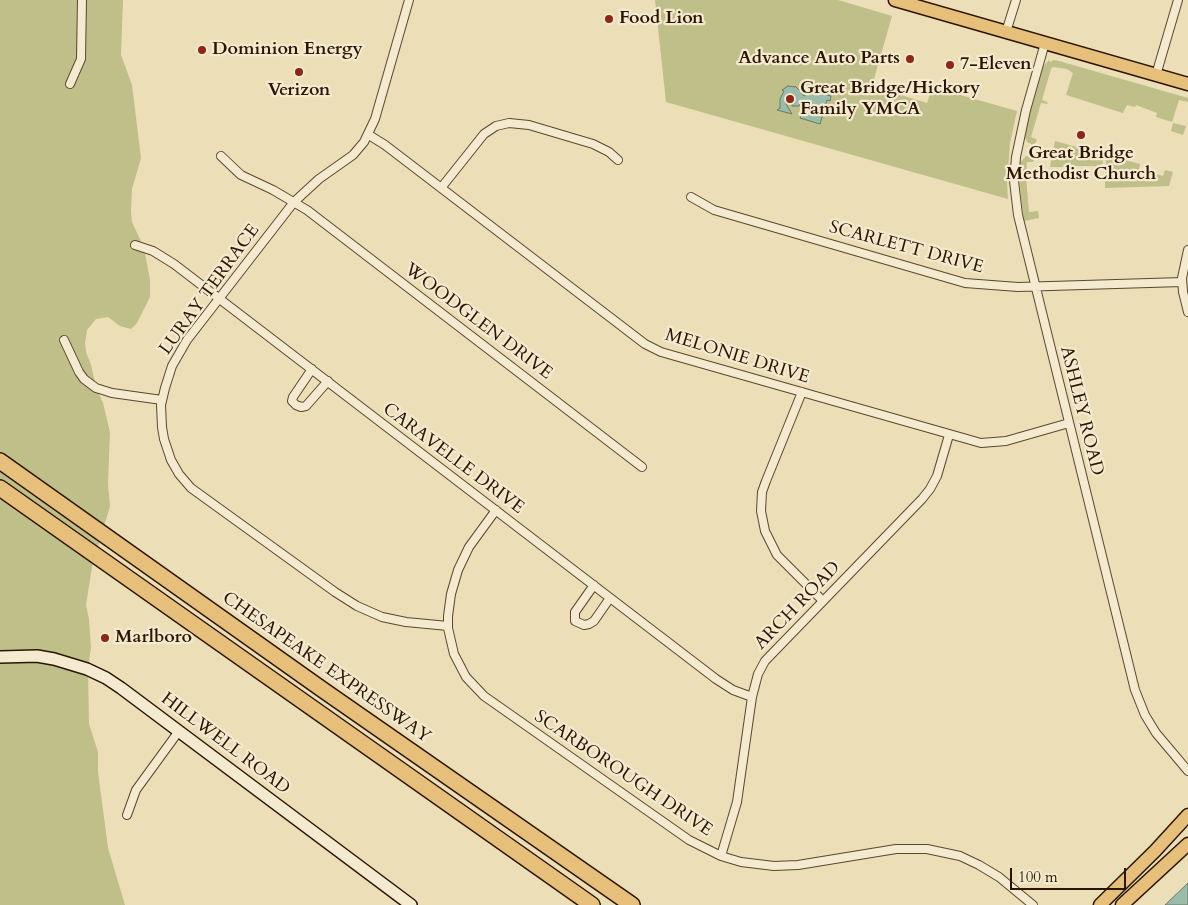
<!DOCTYPE html>
<html>
<head>
<meta charset="utf-8">
<style>
  body { margin:0 }
  #map { position:relative; width:1188px; height:905px; overflow:hidden; background:#ecdeb6; font-family:Cardo,serif }
  canvas { display:block }
  .scale { position:absolute; left:1010px; top:868px; width:116px; height:22px; box-sizing:border-box; border:2px solid #2b1500; border-top:0; padding-left:6px; font-size:15px; line-height:18px; white-space:nowrap; color:#2b1500; -webkit-text-stroke:4px #f3ead0; paint-order:stroke }
</style>
</head>
<body>
<div id="map">
<canvas width="1188" height="905"></canvas>
<div class="scale">100 m</div>
</div>
<script>
const ctx = document.querySelector('canvas').getContext('2d');
ctx.lineJoin = 'round';
function fillPath(path, color) {
  ctx.fillStyle = color;
  ctx.fill(path, 'evenodd');
}
function shape(rows) {
  const path = new Path2D();
  for (const r of rows) {
    path.moveTo(r[0], r[1]);
    for (let i = 2; i < r.length; i += 2) path.lineTo(r[i], r[i + 1]);
  }
  return path;
}
function strokePath(path, color, width, dash) {
  ctx.strokeStyle = color;
  ctx.lineWidth = width;
  ctx.lineCap = dash ? 'butt' : 'round';
  ctx.setLineDash(dash || []);
  ctx.stroke(path);
}
function label(font, color, halo, rows, align = 'center') {
  ctx.font = font + ' Cardo,serif';
  ctx.lineWidth = 4.5;
  ctx.setLineDash([]);
  ctx.textBaseline = 'middle';
  ctx.strokeStyle = halo;
  ctx.fillStyle = color;
  for (const [text, x, y, turn = 0] of rows) {
    ctx.save();
    ctx.translate(x, y);
    ctx.rotate((+turn || 0) * Math.PI / 180);
    ctx.textAlign = isNaN(turn) ? turn : align;
    if (halo) ctx.strokeText(text, 0, 0);
    ctx.fillText(text, 0, 0);
    ctx.restore();
  }
}
fillPath(shape([
  [0,0,123,0,121,55,132,85,141,158,132,189,131,211,132,222,144,248,150,280,150,297,137,323,131,329,120,326,108,317,96,319,87,330,85,343,86,352,91,365,96,387,103,403,110,432,108,484,110,506,92,567,86,605,89,619,91,648,88,669,89,724,98,752,98,772,108,848,125,905,0,905],
  [655,0,838,0,892,16,872,86,927,103,932,87,1017,111,1010,143,1007,183,1008,199,666,102],
  [1049,60,1050,62,1054,60,1059,61,1188,98,1188,102,1179,100,1172,122,1156,117,1157,113,1136,105,1135,107,1127,105,1123,113,1066,95,1073,73,1067,69,1053,67,1051,69,1042,100,1047,102,1048,104,1041,103,1031,137,1036,139,1037,141,1033,145,1027,142,1024,134,1043,67],
  [1173,123,1186,126,1183,135,1171,131],
  [1055,141,1103,154,1103,163,1095,170,1095,166,1073,166,1071,173,1070,167,1050,167],
  [1106,155,1140,164,1139,169,1163,176,1165,170,1173,172,1169,186,1105,188],
  [1026,156,1031,156,1034,160,1033,162,1027,162,1026,177,1029,212,1038,211,1039,218,1024,221,1019,178,1020,163]
]), '#bfbf89');
const water = shape([
  [788,86,795,87,795,86,800,91,802,88,805,89,806,91,801,92,804,96,806,95,808,90,831,96,830,101,827,100,820,124,800,118,805,102,801,100,799,106,792,106,792,102,794,99,792,98,793,96,795,96,793,94,788,95,786,104,792,114,777,110,780,108,780,99,784,91,782,90,788,86],
  [1188,883,1188,905,1165,905,1188,883]
]);
fillPath(water, '#99bcab');
strokePath(water, '#6d7967', 1);
const street = shape([
  [409,0,375,119,364,142,353,155,319,179,294,202,187,340,172,366,165,388,161,405,162,427,164,439,171,460,179,474,191,488,335,592,357,606,382,617,406,622,448,626],
  [1006,32,1016,0],
  [1045,43,1026,110,1016,157,1014,181,1018,215,1135,690,1145,715,1156,733,1188,771],
  [1156,75,1178,0],
  [70,84,81,59,82,0],
  [369,135,385,145,645,344,661,352,981,443,1006,441,1069,423],
  [221,156,241,175,273,190,307,210,642,467],
  [441,188,484,134,496,126,509,123,529,125,593,144,609,152,618,160],
  [691,197,714,210,965,283,1018,287,1182,282],
  [135,245,153,251,174,264,716,679,733,690,752,697],
  [1188,250,1182,278,1183,292,1188,312],
  [64,340,79,372,84,379,96,388,112,393,162,400],
  [312,369,293,397,292,401,296,405,301,407,306,406,328,381],
  [802,392,766,481,762,492,761,511,765,531,777,555,823,601],
  [496,510,469,547,458,570,451,594,448,616,448,628,454,654,466,677,484,696,689,840,721,856,741,862,774,866,798,865,896,849,927,849,960,856,979,865,999,877,1033,905],
  [594,585,575,612,575,621,584,625,589,624,594,621,610,598],
  [127,815,136,790,179,731],
  [721,856,737,802,752,697,758,674,765,661,922,499,930,489,937,476,949,435]
]);
const secondary = shape([
  [0,657,37,656,54,659,87,669,106,678,121,688,411,905]
]);
const primary = shape([
  [895,0,1188,84],
  [1100,905,1155,851,1188,815],
  [1122,905,1188,844]
]);
const highway = shape([
  [0,461,323,690,632,905],
  [0,488,592,905]
]);
strokePath(street, '#5b472e', 10);
strokePath(secondary, '#2b1500', 14);
strokePath(primary, '#2b1500', 15);
strokePath(highway, '#2b1500', 18);
strokePath(street, '#f3ead0', 8);
strokePath(secondary, '#f3ead0', 11);
strokePath(primary, '#e6bf7b', 12);
strokePath(highway, '#e6bf7b', 15);
for (const [x, y, r, color] of [
  [609,19,5,"#8f2418"],
  [202,50,5,"#8f2418"],
  [910,59,5,"#8f2418"],
  [950,65,5,"#8f2418"],
  [299,72,5,"#8f2418"],
  [790,99,5,"#8f2418"],
  [1081,135,5,"#8f2418"],
  [105,638,5,"#8f2418"]
]) {
  const dot = new Path2D();
  dot.arc(x, y, r, 0, 2 * Math.PI);
  ctx.fillStyle = color;
  ctx.fill(dot);
  strokePath(dot, '#f3ead0', 2);
}
label('bold 18px', '#2b1500', '#f3ead0', [
  ["Food Lion",619,19],
  ["Dominion Energy",212,50],
  ["Advance Auto Parts",900,59,"right"],
  ["7-Eleven",960,65],
  ["Great Bridge/Hickory",800,89],
  ["Family YMCA",800,110],
  ["Verizon",299,91,"center"],
  ["Great Bridge",1081,154,"center"],
  ["Methodist Church",1081,175,"center"],
  ["Marlboro",115,638]
], 'left');
label('18px', '#2b1500', '#f3ead0', [
  ["SCARLETT DRIVE",906,248,15],
  ["LURAY TERRACE",210,290,-54],
  ["WOODGLEN DRIVE",478,322,37],
  ["MELONIE DRIVE",737,357,17],
  ["ASHLEY ROAD",1081,411,76],
  ["CARAVELLE DRIVE",453,459,37],
  ["ARCH ROAD",798,606,-46],
  ["CHESAPEAKE EXPRESSWAY",326,668,35],
  ["HILLWELL ROAD",225,744,37],
  ["SCARBOROUGH DRIVE",623,774,34]
]);
</script>
</body>
</html>
